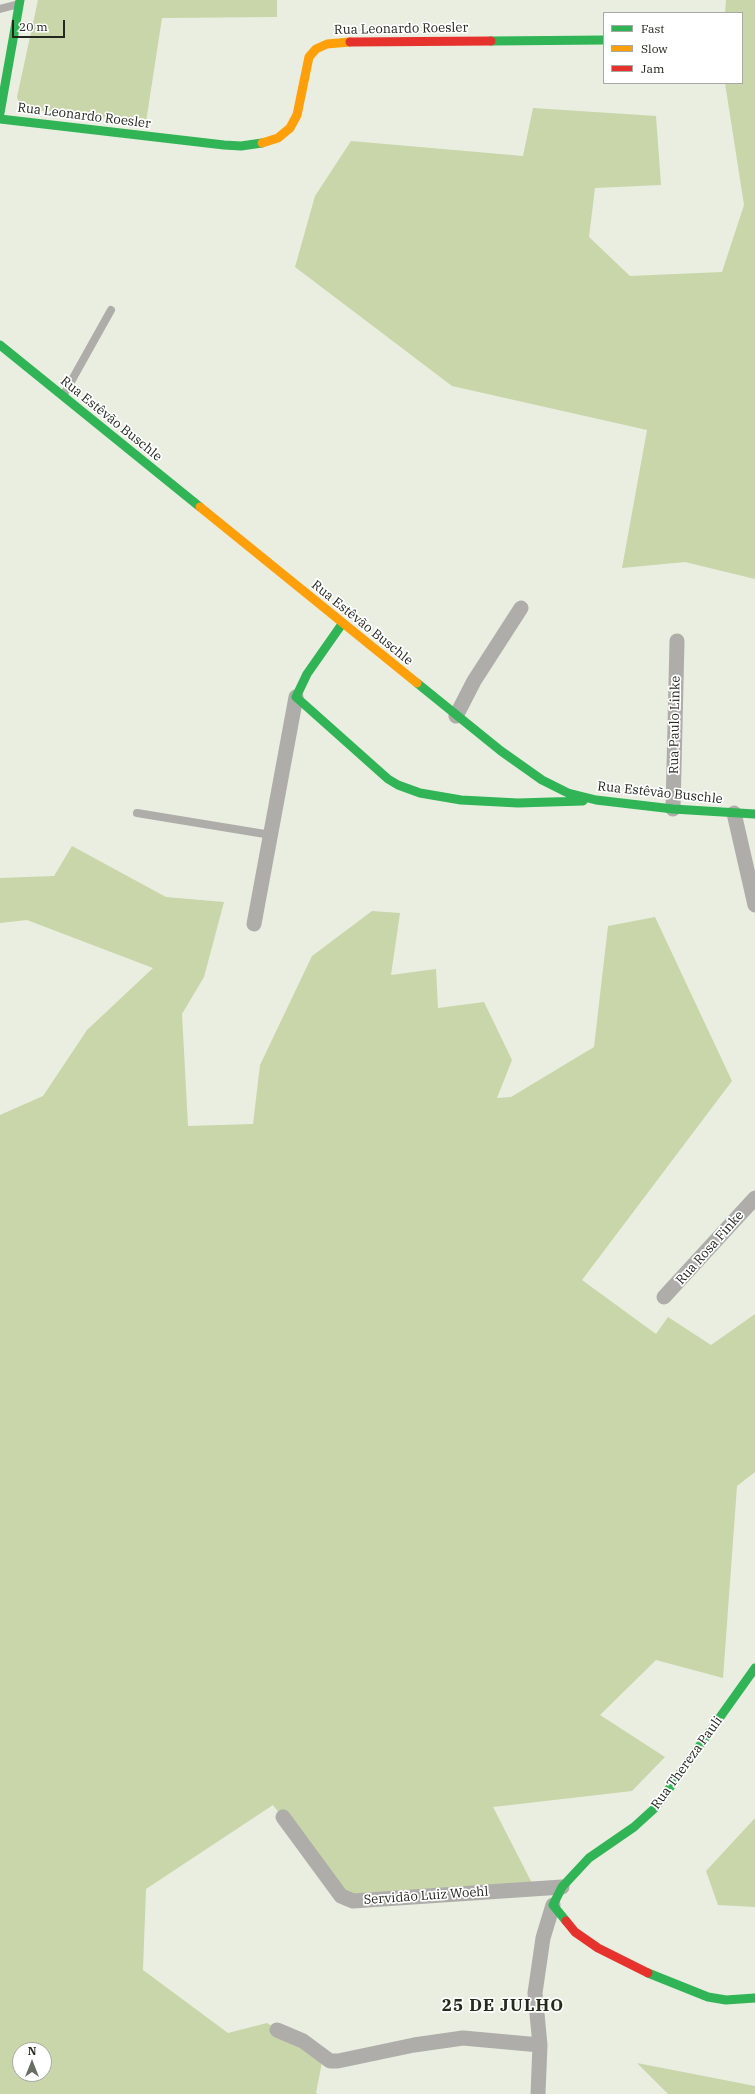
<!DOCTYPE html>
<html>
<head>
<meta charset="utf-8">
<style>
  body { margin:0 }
  #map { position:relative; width:755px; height:2094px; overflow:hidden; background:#e9eee0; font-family:"IBM Plex Serif",serif }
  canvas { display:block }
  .legend { position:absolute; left:603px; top:12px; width:140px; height:72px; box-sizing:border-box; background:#fff; border:1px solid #a7a9a5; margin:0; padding:5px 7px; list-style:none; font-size:12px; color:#24271e }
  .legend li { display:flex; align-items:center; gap:8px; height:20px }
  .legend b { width:20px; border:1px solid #a7a9a5 }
  .north { position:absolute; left:12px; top:2042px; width:40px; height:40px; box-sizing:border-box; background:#fff; border:1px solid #a7a9a5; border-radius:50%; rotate:0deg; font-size:11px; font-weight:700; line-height:16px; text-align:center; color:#24271e }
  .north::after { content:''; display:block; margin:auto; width:14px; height:18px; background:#696d62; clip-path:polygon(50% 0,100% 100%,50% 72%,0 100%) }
  .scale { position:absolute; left:12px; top:20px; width:53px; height:18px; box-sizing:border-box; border:2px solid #24271e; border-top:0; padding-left:5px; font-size:12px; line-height:14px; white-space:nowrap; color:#24271e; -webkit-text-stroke:3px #fff; paint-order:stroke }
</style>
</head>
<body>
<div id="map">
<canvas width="755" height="2094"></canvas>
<ul class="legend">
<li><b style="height:5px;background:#30b455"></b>Fast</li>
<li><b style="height:5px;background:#ff9f0a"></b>Slow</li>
<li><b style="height:5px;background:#e5322d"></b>Jam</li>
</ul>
<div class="north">N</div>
<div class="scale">20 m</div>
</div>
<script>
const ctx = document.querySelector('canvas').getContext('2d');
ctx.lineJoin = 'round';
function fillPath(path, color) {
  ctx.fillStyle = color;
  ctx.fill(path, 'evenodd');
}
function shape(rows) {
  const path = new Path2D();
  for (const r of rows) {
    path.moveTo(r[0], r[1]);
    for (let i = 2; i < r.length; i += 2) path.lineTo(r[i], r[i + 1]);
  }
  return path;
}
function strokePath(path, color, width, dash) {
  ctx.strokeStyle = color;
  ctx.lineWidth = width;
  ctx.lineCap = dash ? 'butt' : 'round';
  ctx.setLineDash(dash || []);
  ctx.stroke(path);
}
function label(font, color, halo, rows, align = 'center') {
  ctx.font = font + ' "IBM Plex Serif",serif';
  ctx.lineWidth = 3.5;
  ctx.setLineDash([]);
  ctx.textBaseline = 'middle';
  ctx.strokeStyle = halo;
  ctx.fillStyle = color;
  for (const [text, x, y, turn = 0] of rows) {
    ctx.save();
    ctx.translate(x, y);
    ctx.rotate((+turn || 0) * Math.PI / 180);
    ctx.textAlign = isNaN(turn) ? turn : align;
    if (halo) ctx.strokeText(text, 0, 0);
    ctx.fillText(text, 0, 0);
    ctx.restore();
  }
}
fillPath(shape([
  [38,0,277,0,277,17,162,18,146,122,27,109,20,106,17,97],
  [726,0,755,0,755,579,685,562,622,568,647,430,452,386,295,267,315,196,351,141,523,156,533,108,656,116,661,185,595,188,589,237,630,276,722,272,744,205,725,83,742,83,742,13,725,13],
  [72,846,166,897,224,902,204,977,182,1014,188,1126,253,1124,260,1065,312,956,372,911,400,913,391,975,436,969,438,1008,484,1002,512,1060,497,1098,511,1097,594,1047,608,926,655,917,732,1081,582,1280,656,1334,668,1317,711,1345,755,1314,755,1472,737,1486,723,1678,656,1660,600,1715,665,1757,632,1791,493,1807,535,1889,341,1896,273,1805,146,1889,143,1970,228,2033,267,2023,323,2057,316,2093,318,2094,0,2094,0,1115,43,1096,87,1030,153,968,27,920,0,923,0,878,54,876],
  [20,2050,44,2050,44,2074,20,2074],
  [755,1818,755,1907,718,1905,706,1871],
  [637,2063,755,2086,755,2094,668,2094]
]), '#c8d6a9');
strokePath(shape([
  [0,9,19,4],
  [63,396,111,310],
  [137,813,271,835]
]), '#aeadaa', 8);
strokePath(shape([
  [456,716,474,681,521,608],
  [673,809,677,641],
  [734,813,755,905],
  [254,924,296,697],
  [664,1297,755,1198],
  [283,1817,341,1896,353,1901,562,1887],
  [277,2030,303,2041,330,2061,338,2061,414,2045,463,2038,540,2045],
  [538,2094,540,2045,535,1993,543,1938,553,1905]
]), '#aeadaa', 15);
strokePath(shape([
  [491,41,604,40],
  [0,113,20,0],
  [0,119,224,145,241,146,262,143],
  [0,345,200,507],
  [342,624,307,674,296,697,388,779,398,785,420,793,461,800,518,803,583,801],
  [417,683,501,751,542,780,568,793,596,800,673,809,755,814],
  [566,1921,553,1905,562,1887,589,1858,634,1827,656,1807,755,1668],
  [648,1973,708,1997,726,2000,755,1998]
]), '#30b455', 9);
strokePath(shape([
  [262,143,278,138,290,128,297,115,309,57,316,49,327,44,350,42],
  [200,507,417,683]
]), '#ff9f0a', 9);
strokePath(shape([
  [350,42,491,41],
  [566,1921,575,1932,598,1948,648,1973]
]), '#e5322d', 9);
label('13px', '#24271e', '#fff', [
  ["Rua Leonardo Roesler",401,29,-1],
  ["Rua Leonardo Roesler",84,116,7],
  ["Rua Estêvão Buschle",111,419,39],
  ["Rua Estêvão Buschle",362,623,39],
  ["Rua Paulo Linke",675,725,-89],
  ["Rua Estêvão Buschle",660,793,6],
  ["Rua Rosa Finke",710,1248,-48],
  ["Rua Thereza Pauli",687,1763,-54],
  ["Servidão Luiz Woehl",426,1896,-4]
]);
ctx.letterSpacing = '1px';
label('bold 17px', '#262c19', '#fff', [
  ["25 DE JULHO",503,2006]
]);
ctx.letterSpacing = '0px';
</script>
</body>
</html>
